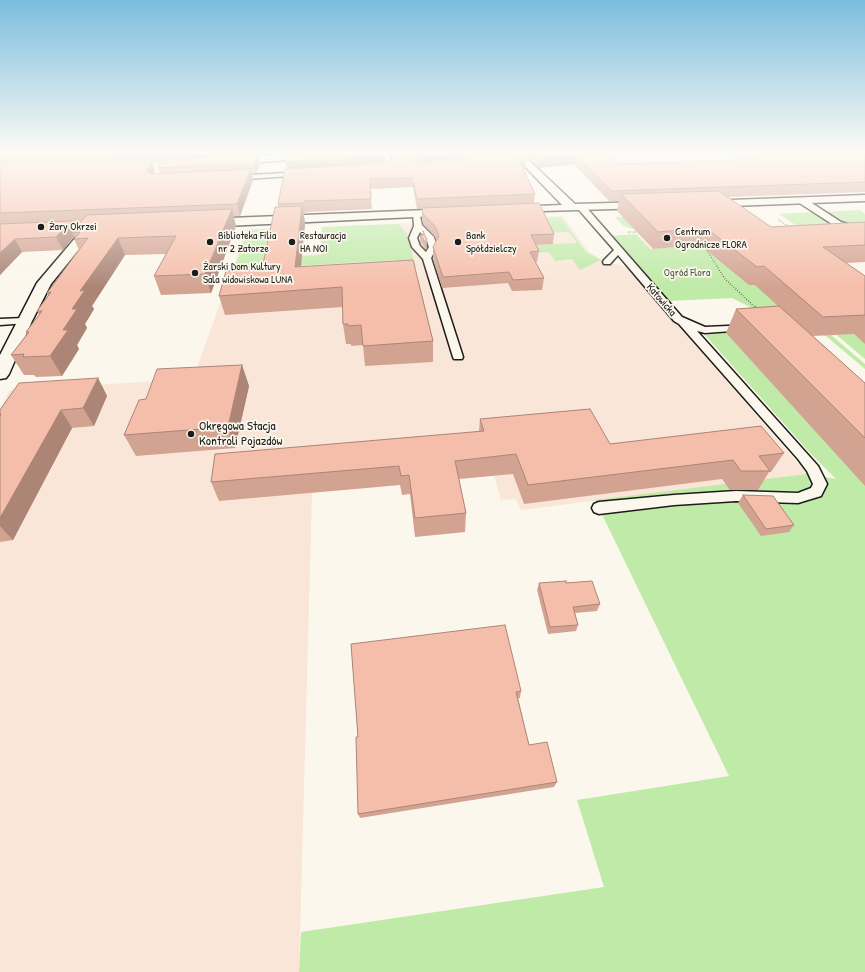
<!DOCTYPE html>
<html>
<head>
<meta charset="utf-8">
<style>
  body { margin:0 }
  canvas { display:block; background:#fbf7ec }
</style>
</head>
<body>
<canvas width="865" height="972"></canvas>
<script>
const ctx = document.querySelector('canvas').getContext('2d');
ctx.lineJoin = 'round';
function fillPath(path, color) {
  ctx.fillStyle = color;
  ctx.fill(path, 'evenodd');
}
function shape(rows) {
  const path = new Path2D();
  for (const r of rows) {
    path.moveTo(r[0], r[1]);
    for (let i = 2; i < r.length; i += 2) path.lineTo(r[i], r[i + 1]);
  }
  return path;
}
function strokePath(path, color, width, dash) {
  ctx.strokeStyle = color;
  ctx.lineWidth = width;
  ctx.lineCap = dash ? 'butt' : 'round';
  ctx.setLineDash(dash || []);
  ctx.stroke(path);
}
function label(font, color, halo, rows, align = 'center') {
  ctx.font = font + ' "Patrick Hand",sans-serif';
  ctx.lineWidth = 3.5;
  ctx.setLineDash([]);
  ctx.textBaseline = 'middle';
  ctx.strokeStyle = halo;
  ctx.fillStyle = color;
  for (const [text, x, y, turn = 0] of rows) {
    ctx.save();
    ctx.translate(x, y);
    ctx.rotate((+turn || 0) * Math.PI / 180);
    ctx.textAlign = isNaN(turn) ? turn : align;
    if (halo) ctx.strokeText(text, 0, 0);
    ctx.fillText(text, 0, 0);
    ctx.restore();
  }
}
fillPath(shape([
  [596,152,865,152,610,162],
  [563,216,589,252,607,262,630,268,807,474,521,510,516,499,501,500,489,457,469,451,475,478,312,493,299,972,0,972,0,408,10,390,193,379,247,229,272,228,266,257,320,254,321,227]
]), '#f9e6d8');
fillPath(shape([
  [860,210,865,214,865,230,840,221,823,212],
  [815,212,836,226,800,228,779,214],
  [678,215,694,218,865,364,865,369,826,336,764,314,732,298,668,301,609,236,636,234,651,249,700,245,681,226,633,229,624,226,615,217],
  [561,217,586,252,601,260,580,270,572,259,555,261,549,252,533,253,513,246,577,243,569,232,465,236,434,222],
  [399,224,407,234,408,240,416,267,413,270,399,267,397,260,277,267,276,270,233,272,248,230,270,229,264,258,321,255,322,227],
  [828,313,865,343,865,359,812,314],
  [726,333,865,485,865,972,299,972,301,932,604,887,577,800,729,776,595,500,807,474,836,479,809,452,705,335]
]), '#bfeaa7');
const lane = shape([
  [382,152,388,152,394,167,393,168,379,170,376,168,387,165,382,152],
  [302,172,305,174,304,175,233,180,230,178,233,176,302,172],
  [798,198,804,198,841,222,865,229,865,234,835,226,798,202,798,198],
  [579,206,585,206,682,317,705,327,750,325,751,327,750,329,746,330,705,333,697,331,818,466,827,484,821,496,798,503,736,501,674,505,599,514,594,512,592,508,594,504,599,502,674,495,736,491,798,493,811,488,813,484,807,471,798,459,679,324,674,321,618,255,610,264,604,264,603,262,604,260,614,250,579,210,579,206],
  [413,212,419,212,422,225,434,237,437,247,431,258,463,357,462,359,454,359,453,357,423,259,412,247,409,238,414,226,413,212],
  [420,232,426,238,429,247,426,252,420,246,417,238,420,232],
  [24,318,29,321,28,323,0,325,0,319,24,318]
]);
const street = shape([
  [327,152,370,152,365,155,229,164,224,161,229,158,327,152],
  [91,223,95,224,97,227,51,284,32,321,9,374,6,378,0,379,0,355,37,283,87,224,91,223]
]);
const secondary = shape([
  [511,152,520,152,575,204,648,202,652,203,654,205,652,207,648,208,508,212,506,210,508,208,512,207,562,205,511,152],
  [865,195,865,201,704,207,700,206,698,204,700,202,704,201,865,195],
  [452,209,456,211,458,213,456,215,205,227,201,226,199,223,201,220,205,219,452,209]
]);
strokePath(lane, '#1c1c1c', 3);
strokePath(street, '#1c1c1c', 3);
strokePath(secondary, '#1c1c1c', 3);
strokePath(shape([
  [779,220,789,227],
  [628,232,637,232],
  [706,249,725,279,756,308]
]), '#1c1c1c', 1.5, [0.5, 2]);
strokePath(shape([
  [755,307,757,309]
]), '#1c1c1c', 2, [1, 2.5]);
fillPath(lane, '#fbf7ec');
fillPath(street, '#fbf7ec');
fillPath(secondary, '#fbf7ec');
fillPath(shape([
  [0,152,264,152,263,155,258,155,260,164,256,173,252,173,253,180,240,216,233,216,236,226,211,293,161,295,154,276,166,254,125,255,92,306,94,309,85,324,87,328,77,345,79,349,62,376,36,377,34,375,24,375,11,355,27,334,26,332,39,315,37,311,48,296,47,293,79,250,74,239,75,238,75,236,63,250,22,252,0,275],
  [161,161,158,168,160,174,154,174,155,171,152,162],
  [81,222,75,229,72,223],
  [291,152,383,152,385,162,391,161,393,159,389,152,518,152,525,169,523,169,535,194,534,203,554,234,553,244,536,245,539,251,537,262,535,262,544,278,542,290,512,291,508,283,442,288,433,258,433,247,436,240,435,237,423,224,422,218,422,209,417,209,413,187,370,189,372,209,306,212,306,214,304,214,305,223,301,267,413,260,433,341,433,362,365,366,363,345,351,346,351,344,346,344,343,324,343,307,225,315,219,296,262,269,278,207,278,204,287,169,286,162],
  [522,152,601,152,619,164,742,159,731,153,732,152,865,152,865,192,727,197,771,227,865,222,865,262,846,263,865,276,865,344,854,334,813,336,865,383,865,486,726,333,736,309,778,306,755,285,749,285,700,245,653,249,617,211,619,201,609,201,574,164,539,168],
  [423,231,427,247,426,250,420,241,420,235,423,235],
  [242,365,249,386,235,448,136,456,124,435,146,399],
  [98,378,107,396,94,426,72,428,13,540,0,542,0,410],
  [480,419,610,444,784,453,771,472,769,472,758,490,730,490,722,479,524,504,513,474,459,479,466,513,465,532,415,537,410,494,402,495,400,485,219,501,211,482,479,431],
  [743,495,794,525,789,532,761,536,738,503],
  [539,583,566,583,600,604,597,611,575,613,578,625,576,631,548,634,537,590],
  [351,644,521,691,520,698,518,698,529,745,557,782,554,787,360,818,358,814,358,737]
]), '#d3a392');
fillPath(shape([
  [143,152,264,152,263,155,258,155,260,164,256,173,254,163,257,155,152,162,155,171,151,182,113,164,109,154],
  [462,153,462,162,419,165,419,156],
  [384,155,385,165,288,171,286,162],
  [576,155,574,164,539,168,540,158],
  [519,160,526,160,525,169,518,170],
  [251,169,253,180,240,216,237,204],
  [302,206,305,223,299,286,295,267],
  [232,209,236,226,211,293,205,274],
  [72,221,77,232,72,232,74,236,63,250,56,237],
  [118,238,125,255,92,306,94,309,85,324,87,328,77,345,79,349,62,376,50,356,80,291],
  [15,239,22,252,0,275,0,253],
  [427,240,427,247,426,250,426,243],
  [242,365,249,386,235,448,228,427],
  [98,378,107,396,94,426,83,408],
  [61,410,72,428,13,540,0,526,0,518]
]), '#ac8577');
const building = shape([
  [0,152,143,152,109,154,65,152,0,155,0,152],
  [288,152,383,152,384,155,286,162,288,152],
  [398,152,518,152,526,160,519,160,535,194,417,199,412,178,370,179,371,199,305,201,304,203,278,204,285,169,358,165,391,161,395,158,419,163,462,160,467,156,462,153,419,156,398,152],
  [533,152,601,152,619,164,759,159,748,152,865,152,865,182,611,191,576,155,540,158,533,152],
  [258,154,254,163,158,168,162,160,258,154],
  [152,160,147,171,151,174,251,169,237,204,0,213,0,163,65,161,109,162,152,160],
  [719,191,771,227,865,222,865,245,823,247,865,276,865,315,823,317,764,266,757,267,706,228,658,232,621,194,719,191],
  [539,203,554,234,531,235,539,251,530,252,544,278,513,280,509,272,443,277,433,247,439,236,435,226,423,214,422,208,539,203],
  [302,206,295,267,413,260,433,341,363,346,361,325,348,326,348,324,343,324,342,287,219,296,226,271,262,269,275,207,302,206],
  [232,209,205,274,154,276,176,236,118,238,80,291,85,290,72,309,77,309,63,330,68,330,50,356,23,357,24,354,11,355,29,332,26,332,42,311,37,311,51,292,47,293,88,238,74,239,80,232,72,232,87,215,232,209],
  [72,221,56,237,15,239,0,253,0,224,72,221],
  [423,231,427,240,426,243,420,235,424,235,423,231],
  [779,306,865,383,865,438,736,309,779,306],
  [242,365,228,427,124,435,139,400,146,399,157,369,242,365],
  [98,378,83,408,61,410,0,518,0,416,1,414,0,414,0,410,19,383,98,378],
  [590,409,610,444,761,426,784,453,759,456,770,471,741,471,733,460,528,485,516,454,455,461,466,513,415,518,409,475,401,476,399,466,211,482,215,454,484,431,480,419,590,409],
  [743,495,773,496,794,525,766,529,743,495],
  [566,581,566,583,592,581,600,604,573,607,578,625,550,627,539,583,566,581],
  [505,625,521,691,516,692,529,745,547,742,557,782,358,814,356,737,358,737,351,644,505,625]
]);
fillPath(building, '#f5beaa');
strokePath(building, '#ac8577', 1);
const sky = ctx.createLinearGradient(0, 0, 0, 288);
sky.addColorStop(0, '#7bbdde');
sky.addColorStop(0.53, '#fdfbf6');
sky.addColorStop(1, '#fdfbf600');
ctx.fillStyle = sky;
ctx.fillRect(0, 0, 865, 288);
for (const [x, y, r, color] of [
  [41,227,4,"#1c1c1c"],
  [667,238,4,"#1c1c1c"],
  [210,242,4,"#1c1c1c"],
  [292,242,4,"#1c1c1c"],
  [458,242,4,"#1c1c1c"],
  [195,273,4,"#1c1c1c"],
  [191,434,4,"#1c1c1c"]
]) {
  const dot = new Path2D();
  dot.arc(x, y, r, 0, 2 * Math.PI);
  ctx.fillStyle = color;
  ctx.fill(dot);
  strokePath(dot, '#fbf7ec', 1.5);
}
label('11px', '#1c1c1c', '#fbf7ec', [
  ["Żary Okrzei",49,227],
  ["Centrum",675,232],
  ["Ogrodnicze FLORA",675,245],
  ["Biblioteka Filia",218,236],
  ["nr 2 Zatorze",218,249],
  ["Restauracja",300,236],
  ["HA NOI",300,249],
  ["Bank",466,236],
  ["Spółdzielczy",466,249],
  ["Żarski Dom Kultury",203,267],
  ["Sala widowiskowa LUNA",203,280]
], 'left');
label('11px', '#4d5a46', '#fbf7ec', [
  ["Ogród Flora",687,273]
]);
label('11px', '#1c1c1c', '#fbf7ec', [
  ["Katowicka",661,300,49]
]);
label('13px', '#1c1c1c', '#fbf7ec', [
  ["Okręgowa Stacja",199,427],
  ["Kontroli Pojazdów",199,442]
], 'left');
</script>
</body>
</html>
